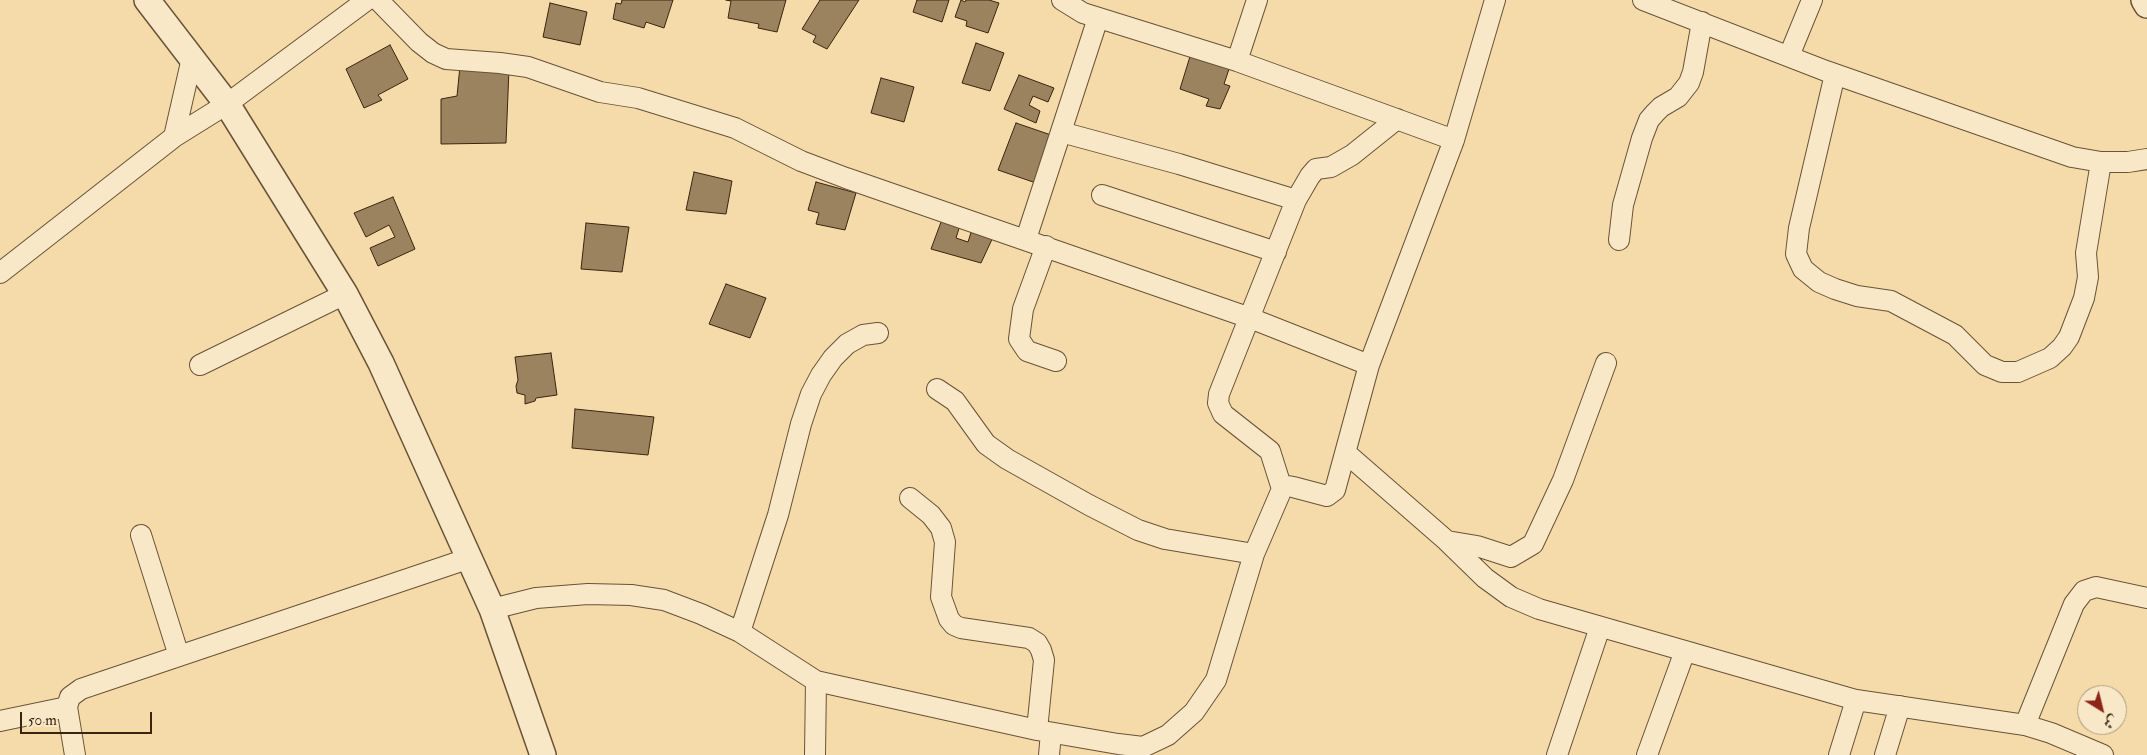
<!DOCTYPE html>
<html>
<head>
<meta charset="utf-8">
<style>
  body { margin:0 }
  #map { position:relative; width:2147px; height:755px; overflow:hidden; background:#f5dbaa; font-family:"IM FELL Double Pica",Amiri,serif }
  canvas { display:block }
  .north { position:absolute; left:2077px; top:685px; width:50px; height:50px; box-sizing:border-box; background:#f8e8c8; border:1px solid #ac9a7e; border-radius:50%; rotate:144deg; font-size:14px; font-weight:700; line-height:20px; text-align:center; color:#3a240f }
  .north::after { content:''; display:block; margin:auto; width:18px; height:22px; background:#8f2418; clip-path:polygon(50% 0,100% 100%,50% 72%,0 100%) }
  .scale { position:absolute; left:20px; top:712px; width:132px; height:22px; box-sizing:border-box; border:2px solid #3a240f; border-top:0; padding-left:6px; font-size:15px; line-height:18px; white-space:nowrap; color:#3a240f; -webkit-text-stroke:4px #f8e8c8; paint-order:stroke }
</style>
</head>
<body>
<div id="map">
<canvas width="2147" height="755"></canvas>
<div class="north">ش</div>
<div class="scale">50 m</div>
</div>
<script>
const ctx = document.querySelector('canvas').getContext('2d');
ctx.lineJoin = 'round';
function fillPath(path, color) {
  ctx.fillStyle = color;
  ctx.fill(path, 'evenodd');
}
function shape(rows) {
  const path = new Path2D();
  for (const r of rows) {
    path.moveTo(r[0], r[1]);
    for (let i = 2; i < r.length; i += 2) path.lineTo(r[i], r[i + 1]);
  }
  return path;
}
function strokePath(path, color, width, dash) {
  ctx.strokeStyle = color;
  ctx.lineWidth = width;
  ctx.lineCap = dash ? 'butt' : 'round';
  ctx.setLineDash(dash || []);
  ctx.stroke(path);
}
const building = shape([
  [622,0,673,0,664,28,646,22,644,28,613,19,616,3,621,4,622,0],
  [726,0,786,0,777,32,758,28,759,24,728,18,731,1,726,0],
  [820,0,859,0,827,49,813,42,816,36,802,29,820,0],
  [917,0,949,0,942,22,913,12,917,0],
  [961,0,965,2,966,0,989,0,999,3,988,33,966,26,967,21,955,17,961,0],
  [550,3,587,12,580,45,543,37,550,3],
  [976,43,1004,53,990,91,962,83,976,43],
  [390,45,408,79,378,95,382,100,364,108,346,69,390,45],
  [1192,50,1231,63,1224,84,1230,86,1220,109,1206,106,1209,99,1180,89,1192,50],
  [460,66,509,69,506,143,441,144,441,99,457,96,460,66],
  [1019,75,1054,88,1048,102,1033,96,1029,105,1040,111,1036,123,1004,109,1019,75],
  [881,78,914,87,904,122,871,113,881,78],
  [1016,123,1054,136,1036,183,998,170,1016,123],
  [694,172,732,181,726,214,686,210,694,172],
  [816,182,856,193,845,230,816,224,819,213,808,210,816,182],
  [393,197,415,249,378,266,370,248,395,237,389,225,366,237,354,213,393,197],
  [944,214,961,222,956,238,968,242,973,226,994,235,981,263,931,249,944,214],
  [586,223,629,227,622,272,581,269,586,223],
  [726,284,766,298,750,338,709,324,726,284],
  [551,353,557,395,536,398,535,401,525,404,525,395,517,393,516,386,518,380,515,357,551,353],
  [575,409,654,417,648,455,572,448,575,409]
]);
fillPath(building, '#9b8360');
strokePath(building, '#3a240f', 1);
const minor = shape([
  [378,0,419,42,433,53,446,59,500,63,528,67,600,92,638,98,735,128,801,161,846,178,1250,318,1369,365],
  [1062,0,1083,13,1237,61,1454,140],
  [1643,0,1826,71,2072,157,2101,162,2128,162,2147,159],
  [1789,56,1812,0],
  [1237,61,1257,0],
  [1835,74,1799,228,1796,254,1803,269,1819,282,1835,289,1857,296,1891,301,1955,335,1985,365,2002,372,2018,372,2050,358,2062,347,2069,337,2084,298,2088,277,2086,253,2101,162],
  [1061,132,1179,164,1296,200],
  [174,137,192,58],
  [1102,195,1276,252],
  [1026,239,1098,18],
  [1619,240,1623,205,1642,138,1649,120,1655,113,1661,107,1678,97,1689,83,1693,72,1702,22],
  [1046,246,1023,309,1019,339,1027,351,1056,361],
  [0,273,174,137,227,104,367,0],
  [200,365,345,294],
  [937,389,955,401,986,444,1007,459,1089,505,1138,530,1165,539,1254,554],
  [1346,453,1447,541,1485,578,1511,597,1539,609,1856,700,2025,725,2051,733,2103,755],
  [1282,489,1270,451,1223,414,1218,403,1219,394,1296,200,1310,176,1316,169,1331,167,1352,155,1397,119],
  [910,498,931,515,941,528,945,542,941,597,949,619,954,625,961,628,1029,638,1037,643,1041,650,1044,660,1037,730],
  [141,535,179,656],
  [1447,541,1477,546,1511,557,1533,544,1563,480,1606,363],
  [492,609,536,598,588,594,631,595,664,600,701,614,740,632,816,681,1037,730,1118,744,1143,747,1168,735,1194,712,1216,680,1254,554,1282,489,1288,486,1293,487,1327,496,1335,490,1369,365,1454,140,1495,0],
  [740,632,778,515,801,424,811,394,821,375,833,358,847,344,863,335,878,333],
  [0,721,67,707],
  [2025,725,2074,604,2084,591,2096,587,2147,598],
  [75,755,67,707,70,697,81,689,470,558],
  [815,755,816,681],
  [1049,755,1051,733],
  [1557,755,1600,627],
  [1647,755,1685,651],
  [1839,755,1856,700],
  [1885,755,1900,706]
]);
const tertiary = shape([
  [147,0,227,104,345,294,381,363,492,609,543,755],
  [2144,0,2147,5]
]);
strokePath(minor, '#695236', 22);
strokePath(tertiary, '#695236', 28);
strokePath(minor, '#f8e8c8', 20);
strokePath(tertiary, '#f8e8c8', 25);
</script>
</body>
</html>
